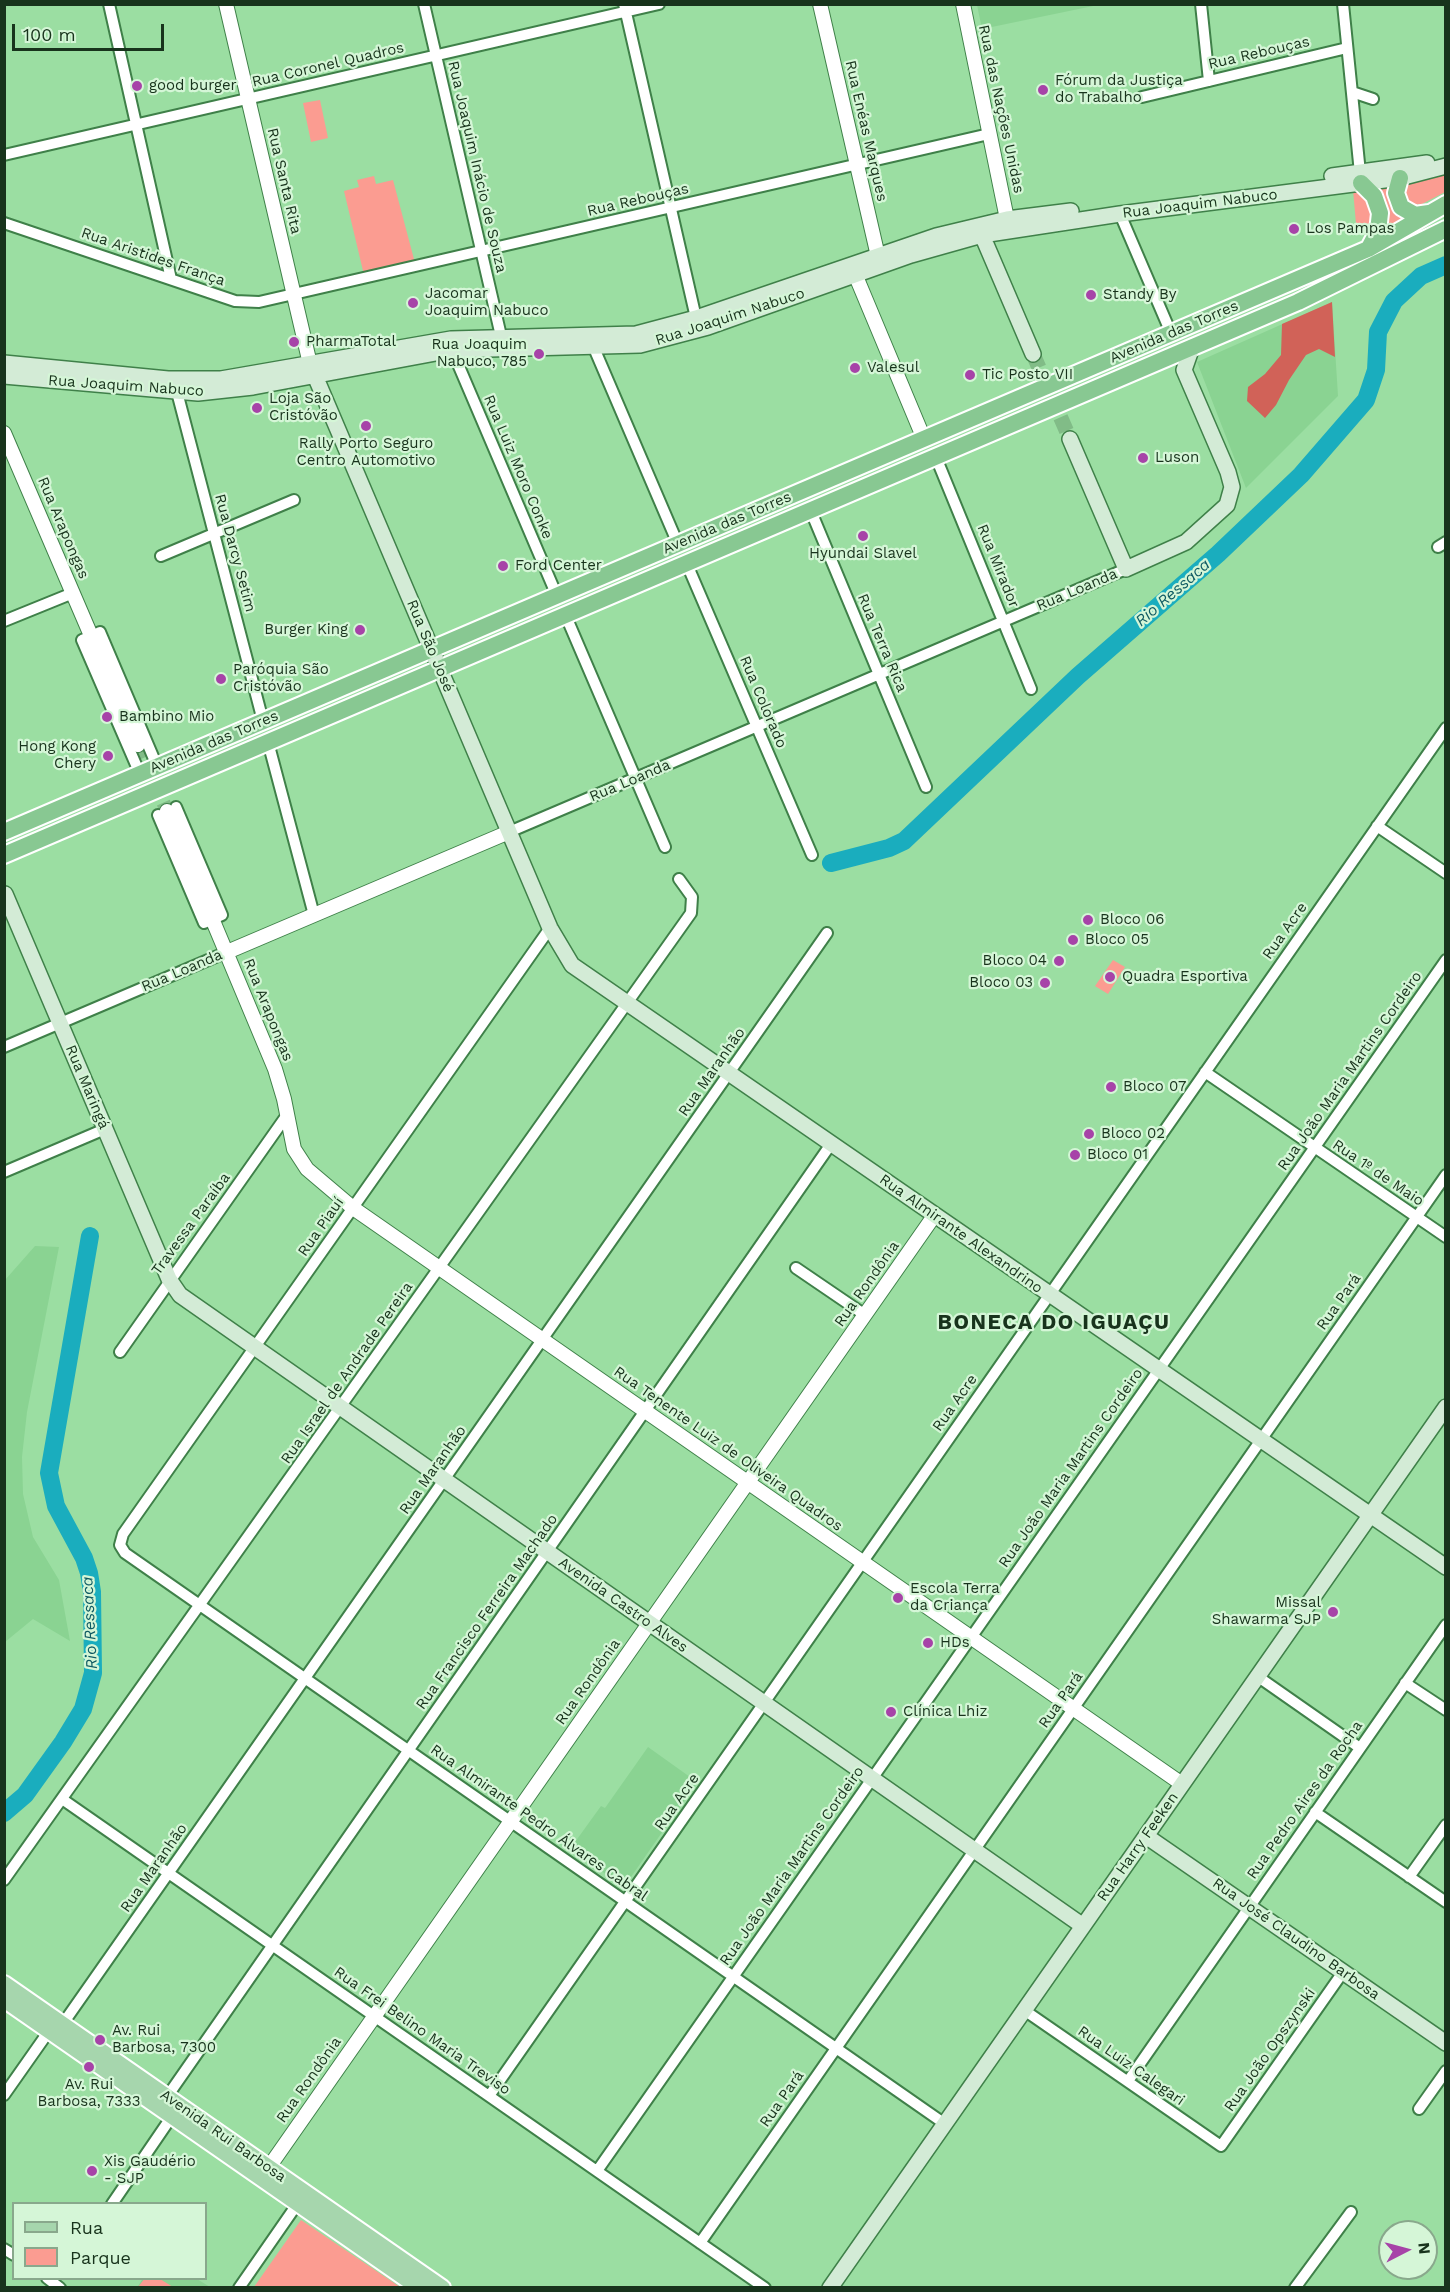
<!DOCTYPE html>
<html>
<head>
<meta charset="utf-8">
<style>
  body { margin:0 }
  #map { position:relative; width:1450px; height:2292px; overflow:hidden; background:#9bdea2; font-family:"Work Sans",sans-serif }
  canvas { display:block }
  .frame { position:absolute; inset:0; border:6px solid #18331c; pointer-events:none }
  .legend { position:absolute; left:12px; top:2202px; width:195px; height:78px; box-sizing:border-box; background:#d5f6d7; border:2px solid #89a88c; margin:0; padding:8px 10px; list-style:none; font-size:18px; color:#18331c }
  .legend li { display:flex; align-items:center; gap:12px; height:30px }
  .legend b { width:30px; border:2px solid #89a88c }
  .north { position:absolute; left:1378px; top:2220px; width:60px; height:60px; box-sizing:border-box; background:#d5f6d7; border:2px solid #89a88c; border-radius:50%; rotate:84deg; font-size:16px; font-weight:700; line-height:24px; text-align:center; color:#18331c }
  .north::after { content:''; display:block; margin:auto; width:21px; height:27px; background:#a743a8; clip-path:polygon(50% 0,100% 100%,50% 72%,0 100%) }
  .scale { position:absolute; left:12px; top:24px; width:152px; height:27px; box-sizing:border-box; border:3px solid #18331c; border-top:0; padding-left:8px; font-size:18px; line-height:21px; white-space:nowrap; color:#18331c; -webkit-text-stroke:4px #d5f6d7; paint-order:stroke }
</style>
</head>
<body>
<div id="map">
<canvas width="1450" height="2292"></canvas>
<div class="frame"></div>
<ul class="legend">
<li><b style="height:8px;background:#a6d6ad"></b>Rua</li>
<li><b style="height:16px;background:#fb9c91"></b>Parque</li>
</ul>
<div class="north">N</div>
<div class="scale">100 m</div>
</div>
<script>
const ctx = document.querySelector('canvas').getContext('2d');
ctx.lineJoin = 'round';
function fillPath(path, color) {
  ctx.fillStyle = color;
  ctx.fill(path, 'evenodd');
}
function shape(rows) {
  const path = new Path2D();
  for (const r of rows) {
    path.moveTo(r[0], r[1]);
    for (let i = 2; i < r.length; i += 2) path.lineTo(r[i], r[i + 1]);
  }
  return path;
}
function strokePath(path, color, width, dash) {
  ctx.strokeStyle = color;
  ctx.lineWidth = width;
  ctx.lineCap = dash ? 'butt' : 'round';
  ctx.setLineDash(dash || []);
  ctx.stroke(path);
}
function label(font, color, halo, rows, align = 'center') {
  ctx.font = font + ' "Work Sans",sans-serif';
  ctx.lineWidth = 4.5;
  ctx.setLineDash([]);
  ctx.textBaseline = 'middle';
  ctx.strokeStyle = halo;
  ctx.fillStyle = color;
  for (const [text, x, y, turn = 0] of rows) {
    ctx.save();
    ctx.translate(x, y);
    ctx.rotate((+turn || 0) * Math.PI / 180);
    ctx.textAlign = isNaN(turn) ? turn : align;
    if (halo) ctx.strokeText(text, 0, 0);
    ctx.fillText(text, 0, 0);
    ctx.restore();
  }
}
fillPath(shape([
  [977,5,977,4,1098,5,982,29],
  [1332,302,1338,396,1246,488,1197,362],
  [35,1246,59,1247,27,1412,22,1457,23,1494,33,1537,59,1580,70,1641,33,1619,5,1642,5,1280],
  [648,1747,697,1782,624,1887,570,1849,601,1806,605,1808],
  [143,2278,197,2279,210,2287,137,2288]
]), '#8ad392');
fillPath(shape([
  [320,100,328,138,311,142,303,103],
  [1445,174,1445,192,1422,204,1413,205,1406,199,1405,190,1410,182],
  [374,176,376,184,393,180,415,263,364,275,344,191,359,187,357,180],
  [1392,185,1394,209,1400,217,1410,219,1379,236,1373,188],
  [1353,190,1361,193,1373,207,1370,224,1357,235],
  [1113,960,1125,967,1108,994,1095,986],
  [301,2220,400,2287,254,2287],
  [145,2278,160,2279,173,2287,138,2287]
]), '#fb9c91');
fillPath(shape([
  [1332,302,1335,357,1319,349,1306,355,1289,380,1276,405,1265,418,1247,401,1248,387,1265,374,1281,355,1282,324]
]), '#d16258');
strokePath(shape([
  [831,863,889,848,904,841,1078,676,1218,554,1301,475,1366,400,1376,370,1378,332,1394,301,1421,276,1446,265],
  [4,1813,25,1795,63,1742,83,1709,93,1673,92,1592,89,1573,84,1558,56,1506,49,1473,90,1236]
]), '#1aadbe', 18);
strokePath(shape([
  [138,745,167,811]
]), '#81bc87', 14, [14, 7]);
strokePath(shape([
  [1033,354,1070,439]
]), '#81bc87', 15, [15, 8]);
const minor = shape([
  [109,4,171,279],
  [424,4,501,336],
  [624,4,696,318],
  [1201,4,1209,81],
  [1343,4,1360,173],
  [1352,92,1373,99],
  [1142,97,1347,48],
  [4,155,659,4],
  [1120,214,1171,333],
  [4,223,235,301,259,302,989,134],
  [594,348,678,544],
  [452,350,557,596],
  [177,392,263,721],
  [935,455,1031,689],
  [810,509,926,787],
  [1438,547,1446,542],
  [161,556,294,500],
  [686,562,812,855],
  [565,614,665,847],
  [4,621,73,593],
  [268,742,314,915],
  [140,774,82,640,92,636,100,632,157,766],
  [158,815,204,923,222,915,176,807],
  [1377,826,1446,873],
  [509,832,1126,569],
  [550,928,123,1534,120,1545,125,1553,945,2124],
  [4,1047,227,952],
  [1205,1072,1446,1237],
  [4,1172,105,1129],
  [796,1268,865,1315],
  [120,1352,287,1115],
  [1257,1676,1360,1748],
  [1405,1683,1446,1710],
  [62,1799,765,2288],
  [1315,1812,1446,1902],
  [1409,1877,1446,1825],
  [4,1880,691,913,692,897,679,879],
  [1024,2010,1221,2146,1343,1972],
  [1128,2081,1446,1625],
  [4,2095,49,2031,62,2025,827,933],
  [489,2096,1446,728],
  [1419,2109,1446,2071],
  [597,2171,1446,960],
  [112,2204,168,2122,171,2115,168,2098,171,2091,831,1144],
  [700,2243,1446,1175],
  [4,2249,14,2255],
  [47,2278,60,2288],
  [239,2288,298,2203],
  [1295,2288,1351,2212]
]);
const tertiary = shape([
  [226,4,310,364],
  [820,4,880,265],
  [963,4,1007,219],
  [855,274,924,439],
  [4,433,138,745],
  [167,811,275,1069,284,1099,294,1149,307,1169,353,1208,1182,1784],
  [227,952,509,832],
  [269,2167,934,1216]
]);
const secondary = shape([
  [1332,176,1427,163],
  [982,235,1033,354],
  [4,363,168,379,221,379,451,339,636,334,696,318,936,236,1007,219,1071,211],
  [310,364,550,928,572,965,1446,1567],
  [4,376,198,393,253,387,452,350,640,345,708,327,911,255,982,235,1120,214,1400,178,1446,166],
  [1070,439,1126,569,1186,542,1227,505,1232,487,1228,472,1184,370,1192,347],
  [5,894,169,1279,180,1295,1083,1926],
  [1146,1836,1446,2043],
  [830,2288,1446,1407]
]);
const primary = shape([
  [4,1984,442,2288],
  [4,1999,420,2288]
]);
const trunk = shape([
  [1400,178,1396,193,1401,207,1415,215,1429,213],
  [1361,183,1374,196,1380,213,1378,231,1369,248],
  [4,832,1368,249,1446,204],
  [4,855,1298,302,1446,229]
]);
strokePath(minor, '#3f8049', 14);
strokePath(tertiary, '#3f8049', 16);
strokePath(secondary, '#3f8049', 18);
strokePath(primary, '#fff', 20);
strokePath(trunk, '#fff', 20);
strokePath(minor, '#fff', 10);
strokePath(tertiary, '#fff', 14);
strokePath(secondary, '#d3ebd6', 15);
strokePath(primary, '#a6d6ad', 16);
strokePath(trunk, '#88c892', 16);
for (const [x, y, r, color] of [
  [137,86,6,"#a743a8"],
  [1043,90,6,"#a743a8"],
  [1294,229,6,"#a743a8"],
  [1091,295,6,"#a743a8"],
  [413,303,6,"#a743a8"],
  [294,342,6,"#a743a8"],
  [539,354,6,"#a743a8"],
  [855,368,6,"#a743a8"],
  [970,375,6,"#a743a8"],
  [257,408,6,"#a743a8"],
  [366,426,6,"#a743a8"],
  [1143,458,6,"#a743a8"],
  [863,536,6,"#a743a8"],
  [503,566,6,"#a743a8"],
  [360,630,6,"#a743a8"],
  [221,679,6,"#a743a8"],
  [107,717,6,"#a743a8"],
  [108,756,6,"#a743a8"],
  [1088,920,6,"#a743a8"],
  [1073,940,6,"#a743a8"],
  [1059,961,6,"#a743a8"],
  [1110,977,6,"#a743a8"],
  [1045,983,6,"#a743a8"],
  [1111,1087,6,"#a743a8"],
  [1089,1134,6,"#a743a8"],
  [1075,1155,6,"#a743a8"],
  [898,1598,6,"#a743a8"],
  [1333,1612,6,"#a743a8"],
  [928,1643,6,"#a743a8"],
  [891,1712,6,"#a743a8"],
  [100,2040,6,"#a743a8"],
  [89,2067,6,"#a743a8"],
  [92,2171,6,"#a743a8"]
]) {
  const dot = new Path2D();
  dot.arc(x, y, r, 0, 2 * Math.PI);
  ctx.fillStyle = color;
  ctx.fill(dot);
  strokePath(dot, '#d5f6d7', 2);
}
label('15px', '#18331c', '#d5f6d7', [
  ["Rua Rebouças",1259,53,-13],
  ["Rua Coronel Quadros",328,65,-13],
  ["Rua das Nações Unidas",1001,109,78],
  ["Rua Enéas Marques",866,131,77],
  ["Rua Joaquim Inácio de Souza",477,167,77],
  ["Rua Santa Rita",284,181,77],
  ["Rua Rebouças",638,200,-13],
  ["Rua Joaquim Nabuco",1200,204,-7],
  ["Rua Aristides França",153,257,19],
  ["Rua Joaquim Nabuco",730,317,-18],
  ["Avenida das Torres",1174,332,-23],
  ["Rua Joaquim Nabuco",126,386,4],
  ["Rua Luiz Moro Conke",518,467,67],
  ["Avenida das Torres",727,523,-23],
  ["Rua Arapongas",63,528,67],
  ["Rua Darcy Setim",235,553,75],
  ["Rua Mirador",998,566,68],
  ["Rua Loanda",1077,590,-23],
  ["Rua Terra Rica",882,643,67],
  ["Rua São José",430,646,67],
  ["Rua Colorado",763,702,67],
  ["Avenida das Torres",214,742,-23],
  ["Rua Loanda",630,781,-23],
  ["Rua Acre",1285,931,-55],
  ["Rua Loanda",182,971,-23],
  ["Rua Arapongas",268,1010,68],
  ["Rua João Maria Martins Cordeiro",1350,1071,-55],
  ["Rua Maranhão",712,1072,-55],
  ["Rua Maringá",87,1087,67],
  ["Rua 1º de Maio",1378,1173,34],
  ["Travessa Paraíba",191,1224,-54],
  ["Rua Piauí",321,1227,-55],
  ["Rua Almirante Alexandrino",961,1234,35],
  ["Rua Rondônia",867,1284,-55],
  ["Rua Pará",1339,1302,-55],
  ["Rua Israel de Andrade Pereira",347,1373,-55],
  ["Rua Acre",955,1403,-55],
  ["Rua Tenente Luiz de Oliveira Quadros",728,1449,35],
  ["Rua João Maria Martins Cordeiro",1071,1468,-55],
  ["Rua Maranhão",433,1470,-55],
  ["Avenida Castro Alves",623,1605,35],
  ["Rua Francisco Ferreira Machado",487,1612,-55],
  ["Rua Rondônia",588,1682,-55],
  ["Rua Pará",1061,1700,-55],
  ["Rua Pedro Aires da Rocha",1305,1800,-55],
  ["Rua Acre",677,1802,-55],
  ["Rua Almirante Pedro Álvares Cabral",539,1823,35],
  ["Rua Harry Feeken",1138,1847,-55],
  ["Rua João Maria Martins Cordeiro",792,1866,-55],
  ["Rua Maranhão",154,1868,-55],
  ["Rua José Claudino Barbosa",1296,1939,35],
  ["Rua Frei Belino Maria Treviso",422,2031,35],
  ["Rua João Opszynski",1270,2050,-55],
  ["Rua Luiz Calegari",1131,2066,35],
  ["Rua Rondônia",309,2080,-55],
  ["Rua Pará",782,2099,-55],
  ["Avenida Rui Barbosa",223,2136,35]
]);
label('15px', '#18331c', '#d5f6d7', [
  ["Fórum da Justiça",1055,81],
  ["do Trabalho",1055,98],
  ["good burger",149,86],
  ["Los Pampas",1306,229],
  ["Jacomar",425,294],
  ["Joaquim Nabuco",425,311],
  ["Standy By",1103,295],
  ["PharmaTotal",306,342],
  ["Rua Joaquim",527,345,"right"],
  ["Nabuco, 785",527,362,"right"],
  ["Valesul",867,368],
  ["Tic Posto VII",982,375],
  ["Loja São",269,399],
  ["Cristóvão",269,416],
  ["Rally Porto Seguro",366,444,"center"],
  ["Centro Automotivo",366,461,"center"],
  ["Luson",1155,458],
  ["Hyundai Slavel",863,554,"center"],
  ["Ford Center",515,566],
  ["Burger King",348,630,"right"],
  ["Paróquia São",233,670],
  ["Cristóvão",233,687],
  ["Bambino Mio",119,717],
  ["Hong Kong",96,747,"right"],
  ["Chery",96,764,"right"],
  ["Bloco 06",1100,920],
  ["Bloco 05",1085,940],
  ["Bloco 04",1047,961,"right"],
  ["Quadra Esportiva",1122,977],
  ["Bloco 03",1033,983,"right"],
  ["Bloco 07",1123,1087],
  ["Bloco 02",1101,1134],
  ["Bloco 01",1087,1155],
  ["Escola Terra",910,1589],
  ["da Criança",910,1606],
  ["Missal",1321,1603,"right"],
  ["Shawarma SJP",1321,1620,"right"],
  ["HDs",940,1643],
  ["Clínica Lhiz",903,1712],
  ["Av. Rui",112,2031],
  ["Barbosa, 7300",112,2048],
  ["Av. Rui",89,2085,"center"],
  ["Barbosa, 7333",89,2102,"center"],
  ["Xis Gaudério",104,2162],
  ["- SJP",104,2179]
], 'left');
label('italic 16px', '#0f5a63', '#d5f6d7', [
  ["Rio Ressaca",1173,593,-41],
  ["Rio Ressaca",90,1623,-93]
]);
ctx.letterSpacing = '1.5px';
label('bold 21px', '#18331c', '#d5f6d7', [
  ["BONECA DO IGUAÇU",1054,1323]
]);
ctx.letterSpacing = '0px';
</script>
</body>
</html>
